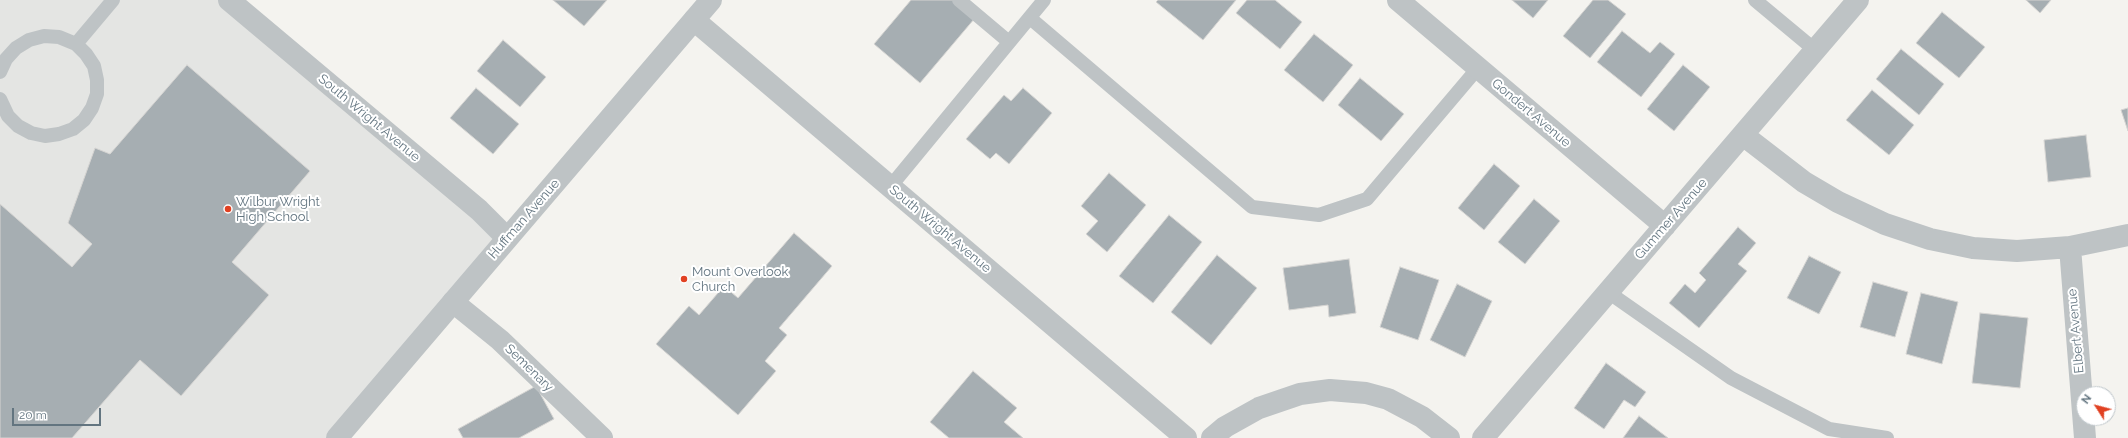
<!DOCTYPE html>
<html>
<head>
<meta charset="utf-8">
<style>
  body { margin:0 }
  #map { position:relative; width:2128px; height:438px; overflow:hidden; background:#f4f3ef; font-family:Raleway,sans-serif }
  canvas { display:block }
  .north { position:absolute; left:2076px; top:386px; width:40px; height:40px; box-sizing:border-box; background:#fff; border:1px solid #c1c8cc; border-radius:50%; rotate:306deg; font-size:11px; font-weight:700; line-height:16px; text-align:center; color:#637580 }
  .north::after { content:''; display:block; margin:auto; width:14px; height:18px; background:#e14122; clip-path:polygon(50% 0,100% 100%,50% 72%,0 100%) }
  .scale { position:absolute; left:12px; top:408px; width:89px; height:18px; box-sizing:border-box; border:2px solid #637580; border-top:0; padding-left:5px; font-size:12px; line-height:14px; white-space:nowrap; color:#637580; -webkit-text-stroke:3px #fff; paint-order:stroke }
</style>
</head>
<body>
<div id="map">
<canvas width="2128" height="438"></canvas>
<div class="north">N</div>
<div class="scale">20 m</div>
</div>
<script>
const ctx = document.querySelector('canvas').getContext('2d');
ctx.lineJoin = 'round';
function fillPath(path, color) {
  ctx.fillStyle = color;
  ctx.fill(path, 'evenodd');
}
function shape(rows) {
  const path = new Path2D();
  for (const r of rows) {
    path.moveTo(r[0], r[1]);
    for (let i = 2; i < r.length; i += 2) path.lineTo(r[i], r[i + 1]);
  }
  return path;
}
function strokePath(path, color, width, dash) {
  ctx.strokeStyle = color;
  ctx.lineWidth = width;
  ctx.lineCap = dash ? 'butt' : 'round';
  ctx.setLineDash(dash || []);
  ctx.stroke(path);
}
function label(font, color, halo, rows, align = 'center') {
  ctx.font = font + ' Raleway,sans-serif';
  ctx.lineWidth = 4;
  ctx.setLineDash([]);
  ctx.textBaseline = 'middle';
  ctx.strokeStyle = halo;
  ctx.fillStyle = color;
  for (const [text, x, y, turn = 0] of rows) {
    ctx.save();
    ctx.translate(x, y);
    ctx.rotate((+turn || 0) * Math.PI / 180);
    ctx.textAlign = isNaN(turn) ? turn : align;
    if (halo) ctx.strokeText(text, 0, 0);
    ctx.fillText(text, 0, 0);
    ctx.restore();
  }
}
fillPath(shape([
  [0,0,224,0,507,238,337,438,0,438]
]), '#e4e5e3');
const building = shape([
  [553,0,607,0,584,26,553,0],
  [911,0,954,0,975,18,920,83,874,44,911,0],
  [1158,0,1236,0,1203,40,1156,2,1158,0],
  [1247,0,1275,0,1302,22,1280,49,1236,13,1247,0],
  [1512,0,1548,0,1533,18,1512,0],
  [1593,0,1608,0,1626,14,1590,58,1563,36,1593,0],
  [2026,0,2051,0,2040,13,2026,0],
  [1942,12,1985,47,1959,78,1916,43,1942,12],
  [1622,31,1650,53,1660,42,1675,54,1641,97,1597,62,1622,31],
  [1314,34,1353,65,1323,102,1284,70,1314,34],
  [503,40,546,77,520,107,477,71,503,40],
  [1901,49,1944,84,1919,115,1876,79,1901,49],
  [187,65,310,171,232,262,269,295,181,396,140,360,72,438,0,438,0,204,72,267,92,244,68,223,95,148,110,154,187,65],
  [1683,65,1710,87,1674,131,1647,109,1683,65],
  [1360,78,1404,114,1381,141,1338,105,1360,78],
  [476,88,519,124,493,154,450,118,476,88],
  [1023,88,1052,113,1009,164,996,153,990,159,966,139,1004,95,1011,101,1023,88],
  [1872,90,1914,125,1889,155,1846,120,1872,90],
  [2128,108,2128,131,2121,110,2128,108],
  [2086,135,2091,177,2048,182,2044,140,2086,135],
  [1494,164,1520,186,1484,230,1458,208,1494,164],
  [1109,173,1146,205,1107,252,1086,234,1098,221,1081,206,1109,173],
  [1534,199,1560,221,1525,264,1498,242,1534,199],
  [1169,215,1202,242,1153,303,1119,276,1169,215],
  [1738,227,1756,243,1738,264,1747,271,1699,328,1669,303,1685,284,1695,293,1706,280,1699,273,1738,227],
  [794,233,832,266,779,328,787,335,765,361,776,371,738,415,656,344,689,306,699,315,724,286,738,298,794,233],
  [1217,255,1257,288,1211,345,1171,312,1217,255],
  [1809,256,1841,272,1819,314,1787,298,1809,256],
  [1349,259,1356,313,1329,317,1328,305,1289,310,1283,268,1349,259],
  [1400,267,1439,280,1418,340,1380,327,1400,267],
  [1873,282,1908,292,1895,337,1860,327,1873,282],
  [1457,284,1492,301,1465,357,1430,340,1457,284],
  [1921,293,1958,302,1942,364,1906,354,1921,293],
  [1980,313,2028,318,2020,388,1972,383,1980,313],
  [1606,363,1646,392,1635,407,1624,400,1604,429,1574,408,1606,363],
  [973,371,1017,408,1004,422,1023,438,949,438,930,422,973,371],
  [536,386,554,419,519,438,463,438,458,429,536,386],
  [1639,416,1668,438,1623,438,1639,416]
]);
fillPath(building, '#a6aeb2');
strokePath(building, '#d5d4d2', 1);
strokePath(shape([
  [959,0,1009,42],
  [1755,0,1815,50],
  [1030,18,1252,207,1319,215,1367,199,1478,68],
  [76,44,113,0],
  [0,72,6,59,16,48,29,40,44,36,59,37,76,44,86,54,94,66,97,80,97,94,92,108,84,120,73,129,59,134,45,136,31,133,18,126,8,116,0,99],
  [890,187,1044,0],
  [1608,292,1731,378,1829,429,1887,438]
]), '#bec3c5', 14);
strokePath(shape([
  [229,0,479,210,507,238],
  [1398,0,1665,226],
  [694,20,1186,438],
  [1743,135,1804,182,1838,202,1885,224,1930,239,1973,248,2017,251,2070,247,2128,235],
  [2070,247,2085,438],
  [453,302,500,340,602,438],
  [1212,438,1225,427,1259,408,1300,394,1330,390,1366,393,1388,399,1422,417,1449,438],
  [1483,438,1858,0]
]), '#bec3c5', 22);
strokePath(shape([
  [337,438,711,0]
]), '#bec3c5', 22);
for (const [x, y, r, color] of [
  [228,209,4,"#e14122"],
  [684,279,4,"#e14122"]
]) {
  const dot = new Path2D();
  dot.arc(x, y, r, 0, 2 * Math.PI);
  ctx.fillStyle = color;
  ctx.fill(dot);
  strokePath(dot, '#fff', 1.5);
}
label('13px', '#637580', '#fff', [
  ["Gondert Avenue",1531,113,40],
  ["South Wright Avenue",369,118,40],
  ["Huffman Avenue",524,219,-49],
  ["Gummer Avenue",1671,219,-49],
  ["South Wright Avenue",940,229,40],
  ["Elbert Avenue",2076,331,-95],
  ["Semenary",529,368,44]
]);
label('13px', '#637580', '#fff', [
  ["Wilbur Wright",236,202],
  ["High School",236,217],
  ["Mount Overlook",692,272],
  ["Church",692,287]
], 'left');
</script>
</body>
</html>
